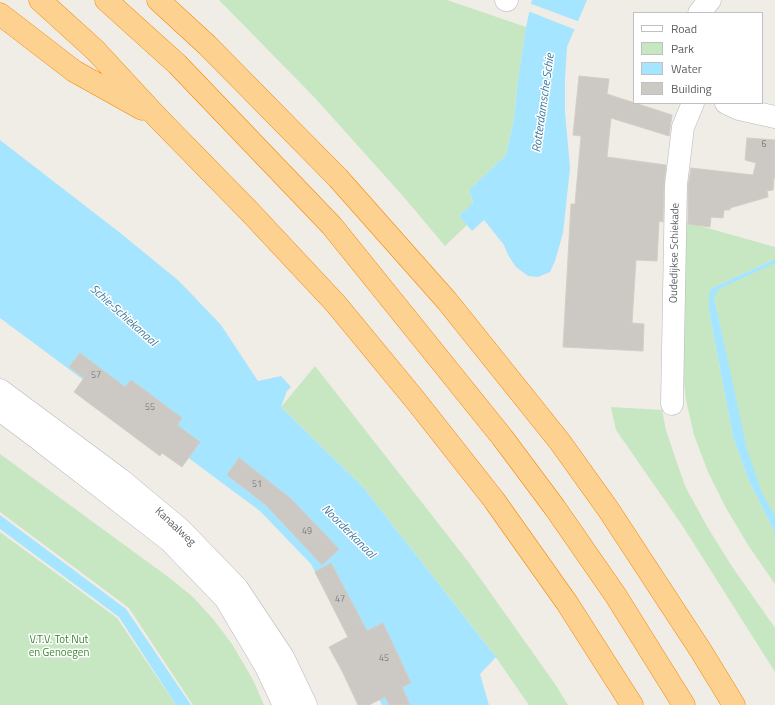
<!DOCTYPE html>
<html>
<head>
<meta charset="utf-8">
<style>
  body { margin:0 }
  #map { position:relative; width:775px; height:705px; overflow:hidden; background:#f0ece6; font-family:"Titillium Web",sans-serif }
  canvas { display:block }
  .legend { position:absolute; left:633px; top:12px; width:130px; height:92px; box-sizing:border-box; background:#fff; border:1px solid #bec0c2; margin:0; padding:5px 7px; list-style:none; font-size:12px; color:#5d6266 }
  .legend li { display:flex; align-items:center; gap:8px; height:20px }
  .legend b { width:20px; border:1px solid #bec0c2 }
</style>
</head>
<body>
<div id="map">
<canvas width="775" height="705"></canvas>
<ul class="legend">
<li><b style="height:5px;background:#fff"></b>Road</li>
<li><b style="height:11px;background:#c7e7c2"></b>Park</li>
<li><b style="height:11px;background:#a6e5ff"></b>Water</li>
<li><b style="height:11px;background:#ccc9c5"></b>Building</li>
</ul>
</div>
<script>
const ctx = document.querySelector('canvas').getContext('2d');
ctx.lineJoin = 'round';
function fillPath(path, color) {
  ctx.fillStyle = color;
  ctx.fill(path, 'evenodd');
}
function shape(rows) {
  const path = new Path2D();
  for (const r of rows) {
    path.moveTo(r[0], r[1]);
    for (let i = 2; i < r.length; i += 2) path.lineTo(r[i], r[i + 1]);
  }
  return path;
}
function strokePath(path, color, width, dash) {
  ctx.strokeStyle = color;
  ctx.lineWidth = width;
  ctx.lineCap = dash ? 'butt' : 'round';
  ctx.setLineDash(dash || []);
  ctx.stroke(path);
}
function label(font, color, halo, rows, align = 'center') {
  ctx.font = font + ' "Titillium Web",sans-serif';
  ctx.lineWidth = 3;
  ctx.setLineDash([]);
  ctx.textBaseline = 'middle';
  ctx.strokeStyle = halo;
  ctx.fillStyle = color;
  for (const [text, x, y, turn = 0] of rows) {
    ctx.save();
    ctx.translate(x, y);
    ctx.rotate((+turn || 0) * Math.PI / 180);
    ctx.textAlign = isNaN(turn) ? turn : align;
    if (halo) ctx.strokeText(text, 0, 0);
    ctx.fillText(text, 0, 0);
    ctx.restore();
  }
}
fillPath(shape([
  [219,0,447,0,526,27,518,80,514,119,506,155,469,190,473,203,459,216,467,225,445,246,402,195,315,98],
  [686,222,775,247,775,259,712,288,709,292,709,311,733,437,748,479,775,533,775,584,748,545,726,508,708,472,694,435,686,400,682,366],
  [775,261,775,524,752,481,713,292,715,289],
  [315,366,470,564,555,684,568,705,529,705,490,649,363,487,281,407],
  [611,407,662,410,666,430,677,463,686,488,708,528,731,565,775,628,775,672,682,525,616,430],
  [0,454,171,579,193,597,213,619,232,644,253,680,264,705,193,705,129,608,0,512],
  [0,532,117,618,176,705,0,705]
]), '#c7e7c2');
fillPath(shape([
  [532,0,587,0,567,47,565,79,565,112,570,168,563,233,555,261,550,272,538,277,528,276,516,267,508,255,504,245,484,220,472,231,459,216,473,203,469,190,506,155,514,119,518,80,526,27],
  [0,140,119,232,179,281,221,325,258,381,281,376,291,387,287,391,281,407,363,487,496,657,480,674,489,705,382,705,311,564,260,511,0,318],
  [775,259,775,263,719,289,714,297,747,449,762,493,775,516,775,533,748,479,733,437,709,311,709,292,712,288],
  [0,515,126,609,191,705,176,705,119,617,0,529]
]), '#a6e5ff');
fillPath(shape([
  [529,3,580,22,576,30,528,11]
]), '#f0ece6');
const building = shape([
  [579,76,609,79,607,94,672,115,669,136,611,118,607,157,666,165,664,185,663,222,659,221,657,261,636,260,632,323,644,324,643,351,563,347,571,204,575,204,581,136,573,135,579,76],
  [747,138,775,140,775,177,774,178,773,190,767,191,768,197,730,208,730,210,724,210,723,218,711,217,710,227,688,224,688,186,691,168,753,175,756,163,745,160,747,138],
  [80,353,125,387,131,380,182,418,177,425,200,442,182,467,162,453,160,456,74,392,84,378,69,367,80,353],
  [239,458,290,498,339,549,322,565,266,505,227,475,239,458],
  [331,563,367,631,383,623,411,683,402,687,410,705,389,705,385,697,369,705,358,705,343,673,329,647,348,637,315,572,331,563]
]);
fillPath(building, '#ccc9c5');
strokePath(building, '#d4cdc4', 1);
const minor = shape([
  [506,0,507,0],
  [699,13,710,0],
  [726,103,739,109,775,117],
  [672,404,676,185,683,127,693,103]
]);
const secondary = shape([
  [0,390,120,479,180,529,237,588,283,657,306,705],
  [0,410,32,434,170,541,225,598,266,667,284,705]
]);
const motorway = shape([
  [40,0,95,50,157,117,249,211,336,304,416,401,494,500,567,603,632,705],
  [106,0,177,64,332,226,502,437,555,508,616,596,684,705],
  [158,0,207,45,338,178,447,301,560,442,608,509,701,651,734,705],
  [0,14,74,71,142,109]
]);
strokePath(minor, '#b6b9bc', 23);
strokePath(secondary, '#b4b9bd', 23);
strokePath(motorway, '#f48601', 23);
strokePath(minor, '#fff', 22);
strokePath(secondary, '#fff', 22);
strokePath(motorway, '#fdd290', 22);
label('9px', '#797c7e', null, [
  ["6",764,145],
  ["57",96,376],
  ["55",150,408],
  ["51",257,485],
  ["49",307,532],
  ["47",340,600],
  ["45",384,659]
]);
label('11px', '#5d6266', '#fff', [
  ["Oudedijkse Schiekade",675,253,-89],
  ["Kanaalweg",175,527,43]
]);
label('11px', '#3d8535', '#fff', [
  ["V.T.V. Tot Nut",59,640],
  ["en Genoegen",59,653]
]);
label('italic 12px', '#3c7ba0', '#fff', [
  ["Rotterdamsche Schie",544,103,-82],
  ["Schie-Schiekanaal",123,316,42],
  ["Noorderkanaal",348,532,45]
]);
</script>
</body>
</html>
